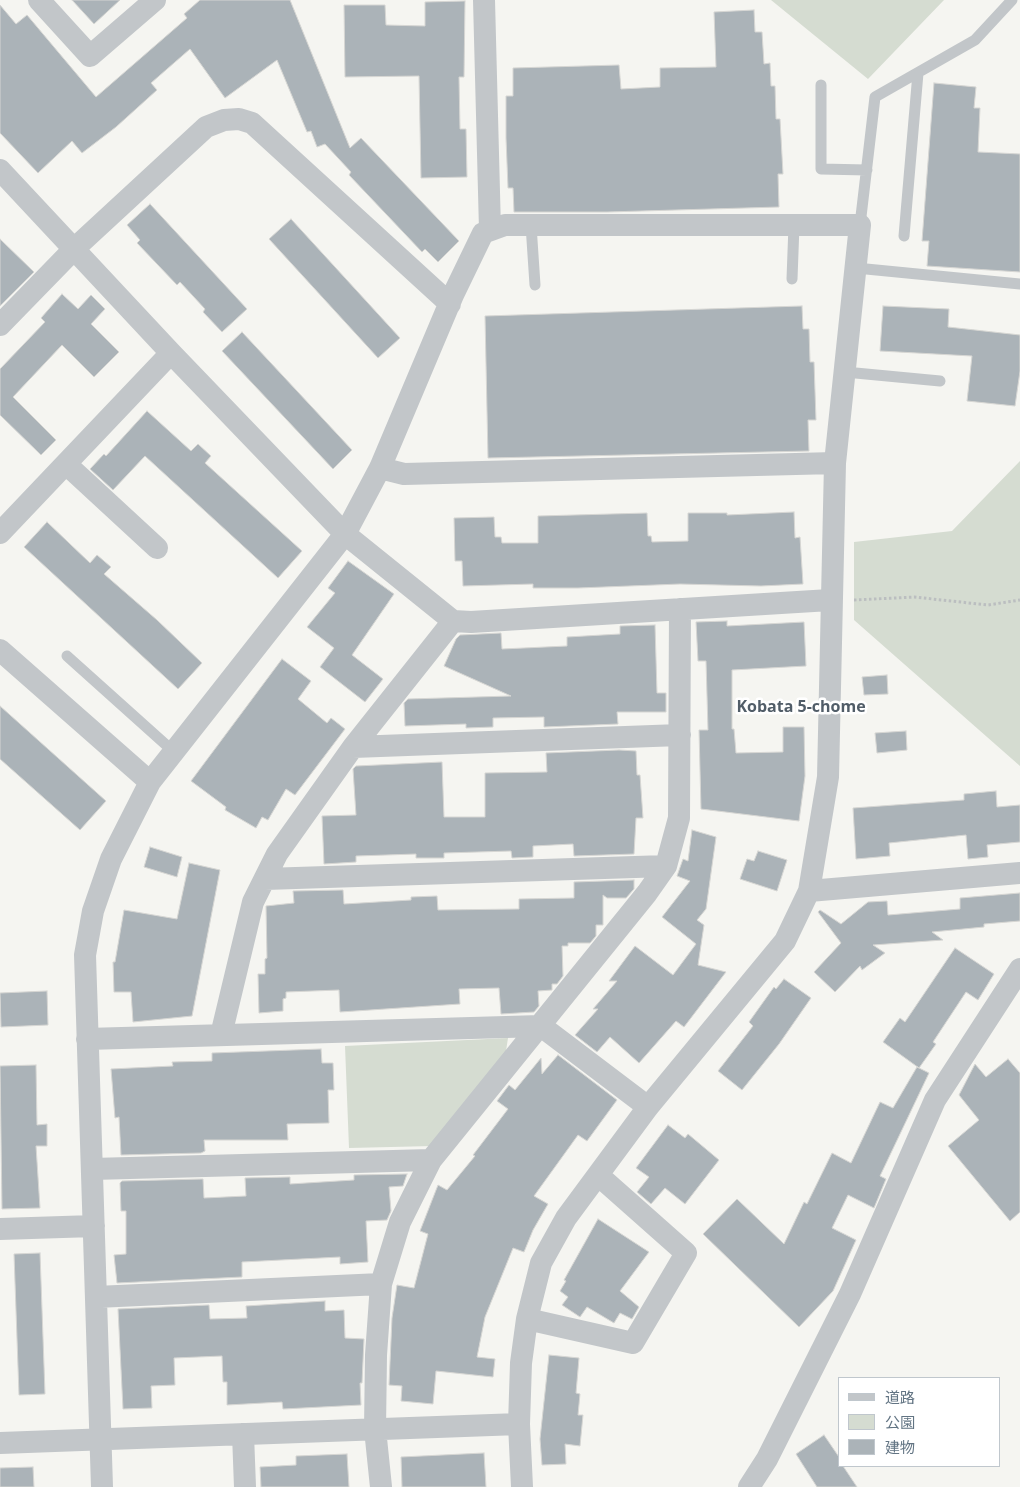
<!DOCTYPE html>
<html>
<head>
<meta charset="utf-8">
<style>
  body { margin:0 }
  #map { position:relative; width:1020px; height:1487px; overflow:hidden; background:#f5f5f1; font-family:"Open Sans","Noto Sans JP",sans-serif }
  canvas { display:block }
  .legend { position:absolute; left:838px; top:1377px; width:162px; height:90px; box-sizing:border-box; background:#fff; border:1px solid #c0c7cd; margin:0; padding:6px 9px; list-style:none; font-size:15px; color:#627483 }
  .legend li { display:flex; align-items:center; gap:10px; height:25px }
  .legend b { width:25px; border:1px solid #c0c7cd }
</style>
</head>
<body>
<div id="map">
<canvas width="1020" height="1487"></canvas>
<ul class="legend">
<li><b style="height:6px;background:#c2c6c9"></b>道路</li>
<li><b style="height:14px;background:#d5dcd1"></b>公園</li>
<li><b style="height:14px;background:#abb3b8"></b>建物</li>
</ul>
</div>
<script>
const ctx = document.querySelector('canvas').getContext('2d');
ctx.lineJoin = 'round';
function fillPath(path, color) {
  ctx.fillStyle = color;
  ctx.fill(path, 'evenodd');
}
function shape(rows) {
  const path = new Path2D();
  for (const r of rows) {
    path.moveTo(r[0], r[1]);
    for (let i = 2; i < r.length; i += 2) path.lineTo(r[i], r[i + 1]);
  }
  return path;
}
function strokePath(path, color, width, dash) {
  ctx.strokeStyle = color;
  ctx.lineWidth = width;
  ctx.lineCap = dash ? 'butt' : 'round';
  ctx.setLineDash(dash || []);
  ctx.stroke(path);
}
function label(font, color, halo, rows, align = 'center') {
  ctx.font = font + ' "Open Sans",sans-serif';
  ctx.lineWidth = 5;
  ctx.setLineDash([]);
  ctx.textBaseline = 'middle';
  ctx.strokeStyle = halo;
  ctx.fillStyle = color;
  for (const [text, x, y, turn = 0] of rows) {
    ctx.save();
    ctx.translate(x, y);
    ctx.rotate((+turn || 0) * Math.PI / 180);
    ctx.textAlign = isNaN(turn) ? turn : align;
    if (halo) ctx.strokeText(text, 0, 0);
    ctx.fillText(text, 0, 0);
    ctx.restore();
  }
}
fillPath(shape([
  [771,0,944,0,868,79],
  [1020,461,1020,766,854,620,854,542,952,531],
  [508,1038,506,1051,433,1146,349,1148,345,1046]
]), '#d5dcd1');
const building = shape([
  [72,0,120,0,94,24,72,0],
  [200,0,290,0,350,148,361,138,459,241,438,262,425,249,422,252,349,175,351,172,325,144,317,147,311,131,307,132,277,60,225,98,190,49,151,83,157,90,116,127,82,153,72,141,38,173,0,133,0,5,16,24,27,15,96,97,187,18,184,14,200,0],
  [465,1,464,77,459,77,460,129,466,129,467,177,421,178,419,76,345,77,344,5,385,5,386,25,425,26,425,2,465,1],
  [754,10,755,32,762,32,764,64,770,63,771,86,775,86,776,119,780,119,783,174,778,174,779,207,607,212,514,212,513,188,508,188,506,138,506,96,513,96,513,68,619,65,621,89,660,87,660,68,716,67,714,12,754,10],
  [934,83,976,87,974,108,980,108,978,152,1020,154,1020,272,927,266,929,241,922,241,934,83],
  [150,204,247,309,222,332,203,312,205,309,180,282,177,285,137,243,140,240,127,225,150,204],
  [291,219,400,338,378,358,269,239,291,219],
  [0,239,34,272,0,306,0,239],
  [62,294,78,309,91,295,105,309,91,324,119,352,94,377,62,345,13,397,56,440,41,455,0,415,0,369,45,322,41,318,62,294],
  [802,306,803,329,809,329,810,362,814,362,816,420,808,420,809,451,488,458,485,316,802,306],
  [883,306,949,309,948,327,1020,335,1020,371,1015,406,967,401,972,356,880,351,883,306],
  [242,332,352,450,333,469,222,351,242,332],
  [147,411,191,451,198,444,211,456,205,463,302,551,278,578,145,456,113,490,90,469,104,454,106,456,147,411],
  [794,512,795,538,800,537,803,584,761,586,680,584,578,588,533,588,533,584,463,586,462,561,455,561,454,518,494,517,495,537,501,537,502,543,538,543,538,516,647,513,648,536,651,536,652,542,688,541,688,513,727,513,727,515,794,512],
  [47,522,90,563,97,555,111,567,104,574,157,620,202,663,178,689,24,547,47,522],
  [348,561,394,594,352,655,383,679,365,702,320,667,334,648,307,627,335,593,328,588,348,561],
  [727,621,727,626,804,622,806,666,732,670,732,729,734,729,736,753,783,752,783,727,804,727,805,776,799,821,701,809,699,730,708,730,706,661,698,661,696,622,727,621],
  [655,625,657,693,666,693,666,712,617,712,618,724,544,727,544,717,493,718,493,727,466,728,466,724,405,726,404,703,408,699,511,696,444,666,456,639,460,635,501,633,502,649,567,646,567,637,620,634,620,626,655,625],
  [282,659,311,681,298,699,327,723,331,718,345,729,295,795,286,789,268,820,262,817,256,828,225,810,226,807,191,781,282,659],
  [887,675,888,694,864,695,862,677,887,675],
  [0,706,106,801,80,830,0,759,0,706],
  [906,731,907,750,877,753,875,733,906,731],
  [619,750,636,751,637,775,640,775,643,818,636,818,634,854,574,856,573,844,533,846,533,857,512,858,511,851,444,853,444,858,416,858,416,854,356,856,356,862,324,864,322,816,356,815,353,769,356,766,442,762,444,817,485,817,485,773,547,772,546,753,619,750],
  [996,791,997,807,1020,805,1020,842,987,845,988,857,968,859,966,835,889,843,890,856,856,859,853,808,964,800,964,794,996,791],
  [692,830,716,837,706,909,697,920,704,925,698,965,726,972,684,1027,676,1021,639,1063,610,1037,597,1052,575,1035,598,1009,593,1009,617,981,609,981,635,946,673,975,696,944,662,917,690,881,677,876,683,859,688,861,692,830],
  [150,847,182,857,177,877,144,867,150,847],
  [758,851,787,860,777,891,740,879,747,859,754,861,758,851],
  [189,863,220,870,192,1016,133,1022,131,992,114,992,113,962,115,962,124,910,177,919,189,863],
  [634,880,634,889,626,898,607,898,603,895,603,925,596,925,596,936,590,943,568,943,568,946,562,946,563,976,557,984,552,984,552,990,538,991,539,1006,534,1012,501,1014,499,988,459,989,460,1004,340,1012,339,990,286,992,286,998,283,999,283,1011,259,1013,258,974,265,974,265,959,267,958,266,906,294,903,293,891,343,890,344,904,411,900,411,897,437,896,438,910,519,909,519,899,574,898,574,882,634,880],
  [1020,893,1020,921,984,924,984,927,932,932,943,940,873,945,885,953,862,970,860,966,835,992,814,972,841,943,818,912,820,910,841,924,868,902,887,901,888,915,960,909,960,898,1020,893],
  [955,948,994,974,978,1000,966,992,933,1042,936,1044,919,1068,883,1042,900,1018,905,1022,955,948],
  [784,979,811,998,779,1044,742,1090,718,1071,753,1026,749,1022,774,987,776,989,784,979],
  [47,991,48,1025,1,1027,0,993,47,991],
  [321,1049,322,1063,333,1063,334,1090,328,1090,329,1123,287,1124,288,1140,204,1140,205,1151,201,1153,121,1155,119,1117,115,1118,111,1069,173,1066,172,1062,212,1061,212,1053,321,1049],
  [558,1055,617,1100,587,1141,578,1135,534,1196,548,1204,533,1230,524,1252,513,1248,485,1317,477,1357,495,1359,493,1377,436,1371,433,1404,401,1401,402,1386,389,1385,392,1318,397,1285,414,1288,428,1234,420,1231,438,1185,447,1190,475,1156,473,1155,508,1109,497,1101,509,1085,515,1090,541,1058,542,1074,558,1055],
  [1008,1059,1020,1073,1020,1212,1010,1221,948,1146,979,1120,959,1095,975,1064,986,1077,1008,1059],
  [36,1065,37,1125,47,1124,47,1146,36,1146,40,1208,2,1209,0,1066,36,1065],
  [917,1067,929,1073,880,1176,886,1179,874,1208,848,1195,832,1228,856,1240,833,1291,799,1327,703,1234,737,1199,784,1244,804,1202,807,1204,832,1153,851,1163,880,1102,893,1108,917,1067],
  [668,1125,685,1138,688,1134,719,1160,685,1204,665,1188,651,1204,637,1192,649,1177,636,1168,668,1125],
  [407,1174,403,1186,389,1187,391,1211,387,1220,366,1221,368,1262,340,1264,340,1257,242,1262,242,1277,117,1283,114,1255,126,1254,126,1211,121,1211,120,1183,122,1181,203,1179,204,1198,246,1196,245,1178,290,1177,290,1184,354,1180,354,1175,407,1174],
  [598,1219,649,1252,620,1291,639,1307,632,1319,620,1313,614,1323,587,1307,580,1317,562,1305,568,1297,560,1291,566,1281,564,1280,598,1219],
  [40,1253,45,1394,19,1395,14,1254,40,1253],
  [325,1301,325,1311,344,1310,345,1338,364,1339,362,1383,360,1383,361,1405,283,1409,282,1402,227,1405,227,1382,223,1382,222,1356,174,1358,175,1385,151,1386,152,1408,123,1409,118,1309,209,1305,210,1319,247,1318,246,1306,325,1301],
  [549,1355,579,1358,576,1393,580,1394,578,1415,583,1415,580,1446,565,1444,566,1464,542,1465,540,1439,549,1355],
  [824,1435,839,1457,839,1466,843,1466,857,1487,817,1487,796,1454,824,1435],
  [484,1453,486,1487,402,1487,401,1457,484,1453],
  [347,1454,349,1487,261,1487,260,1467,296,1465,296,1456,347,1454],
  [33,1467,34,1487,0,1487,0,1468,33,1467]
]);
fillPath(building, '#abb3b8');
strokePath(building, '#d6d6d3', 1);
strokePath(shape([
  [854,600,914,597,988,605,1020,600]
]), '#bbbec0', 3, [2.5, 2.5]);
strokePath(shape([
  [821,85,821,169,867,170],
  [531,225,535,285],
  [860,225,875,97,975,40,1012,0],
  [904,236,918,73],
  [856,268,1020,284],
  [792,279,794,225],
  [845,372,940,381],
  [67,656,174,752]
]), '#c2c6c9', 11);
strokePath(shape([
  [39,0,90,56,155,0],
  [484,0,490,230],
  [0,170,171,353,345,534,453,621,471,622,830,600],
  [0,325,75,248,206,127,224,120,239,119,252,123,450,304],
  [66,464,157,548],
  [380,468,404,474,835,463],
  [0,533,171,353],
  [0,650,150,782],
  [353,747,680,735],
  [265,879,666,866],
  [809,891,1020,873],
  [221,1035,253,902,277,854,353,747,453,621],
  [87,1039,541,1026,648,1107],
  [92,1169,431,1160],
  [0,1229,94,1226],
  [96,1297,381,1284],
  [527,1319,633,1343,686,1253,598,1175],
  [243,1434,245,1487],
  [0,1443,519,1424],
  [102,1487,85,955,93,911,111,859,150,782,345,534,380,468,453,295,483,233,505,225,860,225,835,463,828,777,809,891,785,941,648,1107,566,1218,541,1263,527,1319,521,1363,519,1424,522,1487],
  [381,1487,375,1429,376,1355,381,1284,400,1222,431,1160,647,893,666,866,679,818,680,609],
  [749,1487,767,1459,850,1294,935,1100,1020,969]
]), '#c2c6c9', 22);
label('bold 16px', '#515d68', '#fff', [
  ["Kobata 5-chome",801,707]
]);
</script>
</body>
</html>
